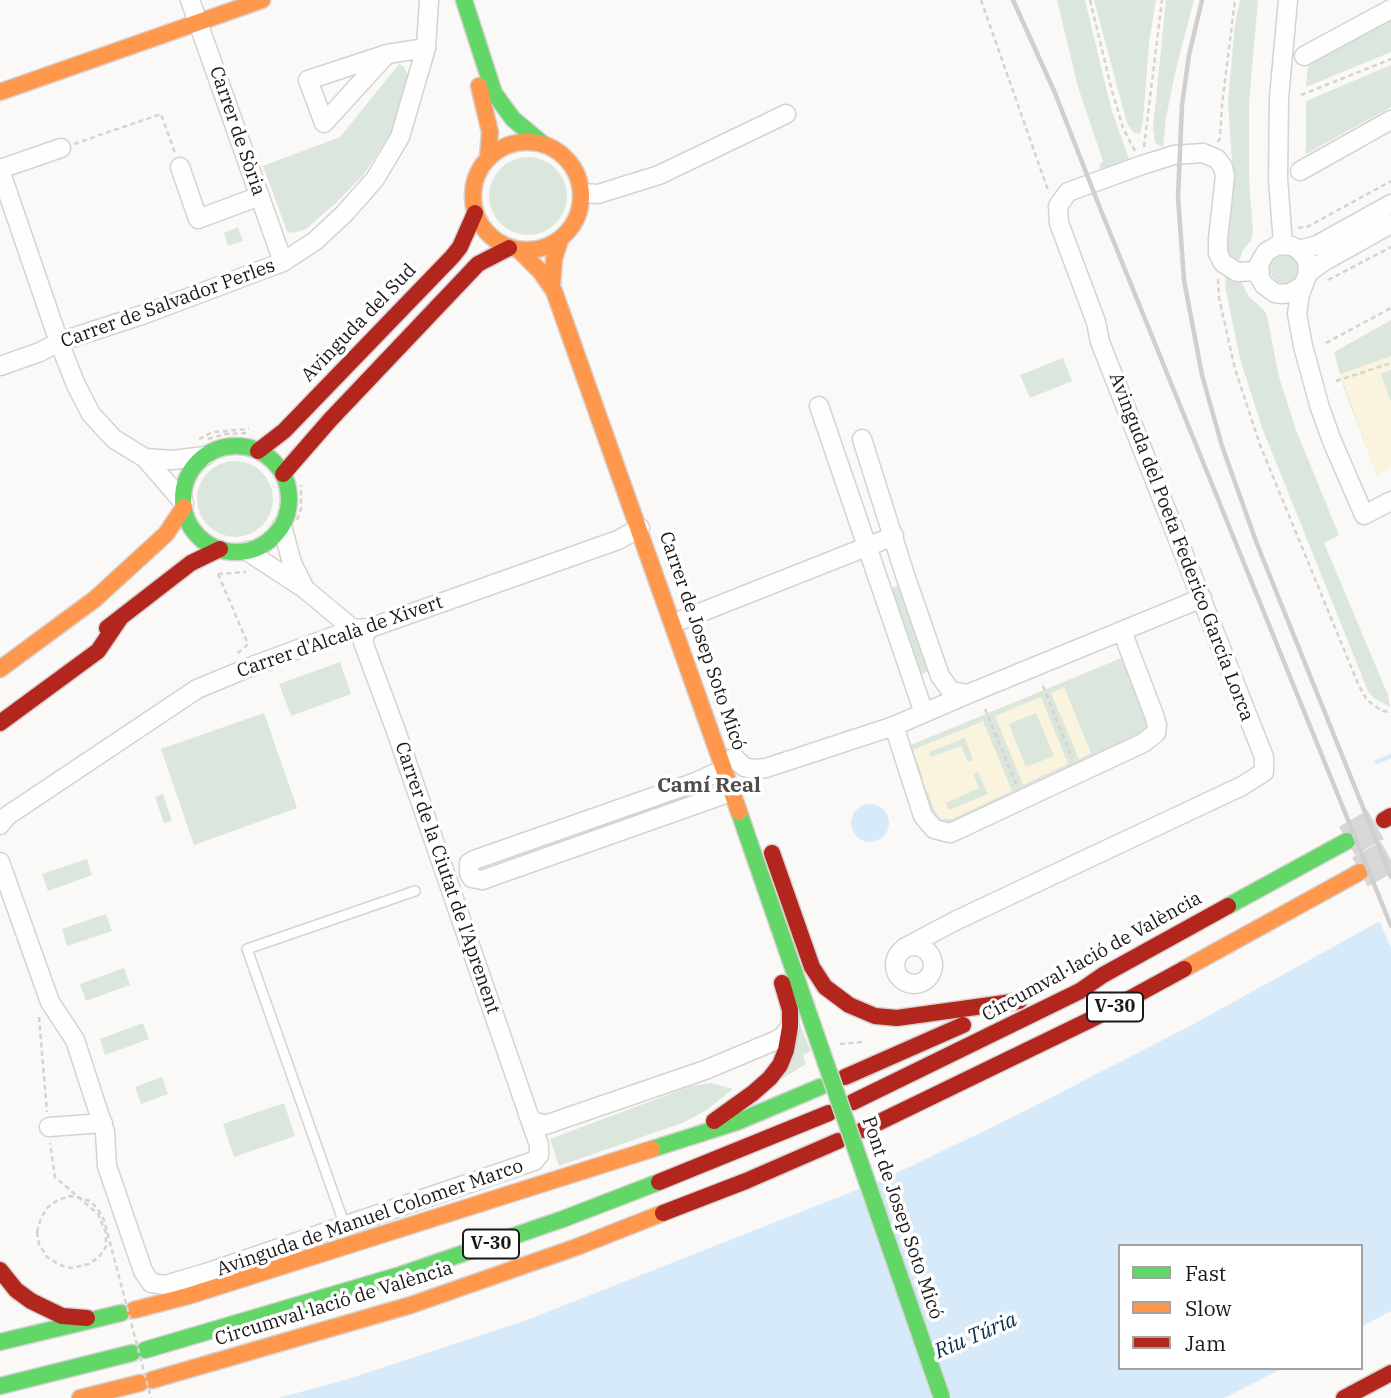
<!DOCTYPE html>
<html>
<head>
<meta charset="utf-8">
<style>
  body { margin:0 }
  #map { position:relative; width:1391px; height:1398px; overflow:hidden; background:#fbf9f7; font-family:"IBM Plex Serif",serif }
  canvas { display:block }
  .legend { position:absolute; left:1118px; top:1244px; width:245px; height:126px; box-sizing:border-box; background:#fff; border:2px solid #a3a3a3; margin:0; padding:9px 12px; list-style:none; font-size:21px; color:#1a1818 }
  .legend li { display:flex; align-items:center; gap:14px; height:35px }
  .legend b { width:35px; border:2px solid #a3a3a3 }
</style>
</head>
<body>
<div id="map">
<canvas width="1391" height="1398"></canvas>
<ul class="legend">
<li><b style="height:9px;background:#63d668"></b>Fast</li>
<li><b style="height:9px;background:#ff974d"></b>Slow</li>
<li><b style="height:9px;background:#b3261e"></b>Jam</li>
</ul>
</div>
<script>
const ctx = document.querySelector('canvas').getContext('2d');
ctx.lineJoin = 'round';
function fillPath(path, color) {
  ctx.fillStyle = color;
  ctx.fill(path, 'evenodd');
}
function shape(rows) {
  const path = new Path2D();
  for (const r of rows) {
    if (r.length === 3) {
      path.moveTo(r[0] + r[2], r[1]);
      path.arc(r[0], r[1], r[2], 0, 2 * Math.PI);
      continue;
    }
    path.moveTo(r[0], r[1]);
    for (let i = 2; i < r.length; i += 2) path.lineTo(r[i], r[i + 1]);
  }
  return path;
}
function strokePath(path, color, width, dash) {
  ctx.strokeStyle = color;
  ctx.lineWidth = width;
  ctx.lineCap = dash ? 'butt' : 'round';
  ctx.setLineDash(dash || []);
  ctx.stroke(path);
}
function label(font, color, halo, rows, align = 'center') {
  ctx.font = font + ' "IBM Plex Serif",serif';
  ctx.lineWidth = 7;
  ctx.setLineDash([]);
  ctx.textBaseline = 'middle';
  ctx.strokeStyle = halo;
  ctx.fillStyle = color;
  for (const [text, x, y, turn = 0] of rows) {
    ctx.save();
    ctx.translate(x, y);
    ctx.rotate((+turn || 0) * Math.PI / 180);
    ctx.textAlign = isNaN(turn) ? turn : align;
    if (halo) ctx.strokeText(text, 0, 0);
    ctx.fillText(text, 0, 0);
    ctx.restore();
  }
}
fillPath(shape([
  [1057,0,1085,0,1111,108,1130,162,1101,173,1099,165,1103,161,1078,87],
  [1094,0,1156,0,1149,43,1143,120,1140,134,1133,132,1127,123],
  [1166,0,1194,0,1176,69,1166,118,1163,147,1155,143,1153,128],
  [1240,0,1258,0,1249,103,1249,179,1253,231,1251,241,1242,251,1240,260,1232,262,1227,253,1233,177,1228,101,1235,24],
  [1391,20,1391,52,1306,87,1308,65],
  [399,64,403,66,410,78,407,94,389,136,364,174,337,202,306,229,293,233,287,231,263,166,340,137],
  [1391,65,1391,107,1306,154,1306,101],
  [528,196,39],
  [238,227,243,241,228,246,224,233],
  [1284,269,14],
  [1225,276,1241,281,1249,297,1264,310,1267,316,1279,377,1296,430,1339,535,1324,543,1388,695,1390,707,1374,698,1368,691,1263,430,1240,359,1226,291],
  [1391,320,1391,467,1377,475,1344,388,1334,352],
  [1063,358,1072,381,1030,398,1020,375],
  [235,499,38],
  [902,584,932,670,919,675,889,589],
  [1124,657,1148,720,1144,733,947,826,933,820,906,747],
  [340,662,351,694,291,716,279,684],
  [264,713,297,808,194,845,161,749],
  [163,794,172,821,164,823,155,797],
  [87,859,92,875,48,891,42,874],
  [106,914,112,931,67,946,62,929],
  [124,968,130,985,86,1001,80,984],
  [795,1014,811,1051,803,1055,806,1064,775,1083],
  [143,1023,149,1039,105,1055,100,1039],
  [162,1077,168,1094,141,1104,135,1087],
  [711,1083,733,1089,707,1110,682,1123,559,1166,550,1139,691,1086],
  [284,1103,295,1136,234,1157,223,1124]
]), '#dbe6dd');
fillPath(shape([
  [1391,356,1391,370,1381,374,1391,402,1391,467,1377,475,1340,374],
  [1064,687,1091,753,1079,759,1051,693],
  [1041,697,1068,764,1023,785,995,716],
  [1036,713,1054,756,1026,767,1009,724],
  [983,721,1012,791,952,819,941,819,934,810,928,792,922,794,918,781,923,778,913,750],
  [965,738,973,760,968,762,961,746,931,757,929,752],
  [978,772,988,794,949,810,946,803,979,788,973,774]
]), '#faf4de');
fillPath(shape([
  [870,823,19],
  [1391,915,1391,1311,1361,1327,1361,1246,1120,1246,1120,1368,1283,1368,1224,1398,278,1398,348,1379,527,1320,882,1180,1015,1116,1190,1026]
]), '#d7eafa');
fillPath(shape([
  [1391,911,1391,948,1378,918]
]), '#fbf9f7');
strokePath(shape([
  [1377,762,1391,756]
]), '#d7eafa', 4.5);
strokePath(shape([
  [1347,841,1384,820],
  [1360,872,1391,855]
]), '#d9d7d6', 33, [33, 17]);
const lane = shape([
  [345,1226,247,949,415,891]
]);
const street = shape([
  [190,0,283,262],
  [387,54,324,123,308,80,387,54,426,48],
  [1304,56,1391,9],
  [180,167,198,219,260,196],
  [0,169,61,148],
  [0,170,59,342,76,385,91,414,114,439,145,458,184,503],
  [1300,171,1391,120],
  [582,193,598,194,659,175,786,114],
  [1283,244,1278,179,1279,98,1288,0],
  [1299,250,1317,245,1391,204],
  [1308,273,1323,262,1391,224],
  [1302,286,1290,293,1282,294,1275,293,1264,285,1260,278,1259,264,1266,252,1278,245,1292,246,1299,250,1307,260,1308,273,1300,294,1297,314,1303,346,1320,408,1332,441,1364,515,1391,501],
  [0,366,40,352,59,342,142,315,283,262,315,241,344,214,375,179,400,137,426,48,429,0],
  [819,406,924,713],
  [862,439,905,575,940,676,951,691,968,694],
  [145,458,172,460,205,456],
  [282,526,292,563,305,589],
  [247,551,305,589,359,634],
  [674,623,894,536],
  [894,726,923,816,934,829,950,833,957,830,1143,743,1156,733,1157,725,1154,715,1122,631],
  [734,757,744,767,753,769,766,768,894,726,968,694,1202,598],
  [724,769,696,782,474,860,469,863,469,873,472,878,482,880,731,792],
  [0,825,7,816,197,689,255,665,353,629,370,628,618,540,640,528],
  [0,862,50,1002,75,1040,105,1132,107,1166,143,1271,151,1283,165,1285,206,1273,534,1161,539,1155,539,1145,396,731,363,642,366,632,370,628],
  [914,965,19],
  [904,948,957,920,1242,786,1264,772,1264,757,1100,342,1096,322,1059,223,1058,206,1068,192,1142,165,1174,155,1203,153,1217,159,1223,167,1225,176,1218,239,1218,253,1223,263,1237,272,1258,271],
  [528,1115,533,1121,545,1125,705,1070,777,1040,783,1036,790,1027],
  [49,1127,103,1123]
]);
const fast = shape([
  [464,0,494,93,513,119,543,144],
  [236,499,53],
  [739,812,822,1052],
  [1228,906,1347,841],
  [652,1149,737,1122,820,1087],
  [0,1342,121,1313],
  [145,1350,400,1275,563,1219,659,1182],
  [0,1386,132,1353]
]);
const slow = shape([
  [479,86,490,132,488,158],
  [0,92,262,0],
  [527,196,54],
  [519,250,540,271,554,291,739,812],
  [552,286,554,259,560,240],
  [0,669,95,599,166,534,184,507],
  [1184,969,1360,872],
  [134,1310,188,1296,652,1149],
  [152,1380,411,1305,574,1248,663,1213],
  [80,1398,140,1383]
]);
const jam = shape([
  [258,451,284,431,452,257,460,247,475,213],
  [283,474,330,420,478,264,509,248],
  [107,628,191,563,220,549],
  [0,723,98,651,121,617],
  [1384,820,1391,816],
  [772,853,812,967,825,987,849,1005,875,1016,897,1018,1019,1001],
  [845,1077,963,1025],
  [853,1102,1080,991,1103,975,1228,906],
  [714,1121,753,1093,770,1078,780,1065,786,1050,790,1027,790,1010,782,983],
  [863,1130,1096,1017,1184,969],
  [659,1182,829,1113],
  [663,1213,746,1181,838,1141],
  [0,1270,16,1290,31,1301,62,1316,87,1318],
  [1344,1398,1391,1373]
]);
strokePath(lane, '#d5d3d2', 12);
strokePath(street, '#d5d3d2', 21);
strokePath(fast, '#d5d3d2', 19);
strokePath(slow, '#d5d3d2', 19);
strokePath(jam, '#d5d3d2', 19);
strokePath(shape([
  [981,0,1049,193],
  [1090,0,1112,91,1123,128,1135,151],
  [1301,95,1391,59],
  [1218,142,1220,138,1222,105,1235,0],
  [74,144,161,114,175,153],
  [1144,147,1162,0],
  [1298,228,1309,226,1391,181],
  [1218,279,1219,298,1235,369,1260,445,1359,686,1367,700,1382,711,1391,712],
  [1328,280,1391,247],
  [1326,343,1391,308],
  [1336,381,1391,363],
  [199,439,213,432,249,429],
  [208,439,225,434,246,433],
  [297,520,301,509,301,485],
  [218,574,248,644,237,654],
  [218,574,246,572],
  [1043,686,1072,758],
  [985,709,1016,784],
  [39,1017,47,1112],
  [840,1044,862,1042],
  [37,1232,39,1244,47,1257,60,1265,71,1268,89,1264,99,1257,106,1247,106,1233,98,1214,55,1177,50,1143]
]), '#d4d3d2', 2.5, [5, 3.5]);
strokePath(lane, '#fefefe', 9);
strokePath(street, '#fefefe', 18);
strokePath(fast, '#63d668', 16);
strokePath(slow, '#ff974d', 16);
strokePath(jam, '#b3261e', 16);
strokePath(shape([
  [1013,0,1055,93,1098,203,1391,926],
  [1202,0,1189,55,1182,105,1178,197,1184,280,1202,375,1222,446,1257,544,1391,877]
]), '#d0cfcf', 4.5);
const fastBridge = shape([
  [822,1052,942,1398]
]);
strokePath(fastBridge, '#d5d3d2', 19, []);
strokePath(shape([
  [37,1232,41,1218,48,1207,58,1200,70,1196,80,1198,90,1201,98,1209,104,1220,151,1398]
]), '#d4d3d2', 2.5, [5, 3.5]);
strokePath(fastBridge, '#63d668', 16);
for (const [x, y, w] of [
  [1115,1007,56],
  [491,1244,56]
]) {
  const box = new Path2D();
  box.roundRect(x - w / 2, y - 14.5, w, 29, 5);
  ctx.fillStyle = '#fff';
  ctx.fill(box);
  strokePath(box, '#1a1818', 2);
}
label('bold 18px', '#1a1818', null, [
  ["V-30",1115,1007],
  ["V-30",491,1244]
]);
label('19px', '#1a1818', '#fff', [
  ["Carrer de Sòria",237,131,71],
  ["Carrer de Salvador Perles",168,304,-20],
  ["Avinguda del Sud",359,323,-46],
  ["Avinguda del Poeta Federico García Lorca",1181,547,69],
  ["Carrer d'Alcalà de Xivert",340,637,-19],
  ["Carrer de Josep Soto Micó",702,641,71],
  ["Carrer de la Ciutat de l'Aprenent",447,878,71],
  ["Circumval·lació de València",1092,957,-29],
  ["Avinguda de Manuel Colomer Marco",370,1218,-19],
  ["Pont de Josep Soto Micó",902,1218,71],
  ["Circumval·lació de València",334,1304,-17]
]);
label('bold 21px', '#504d4b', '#fff', [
  ["Camí Real",709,786]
]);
label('italic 21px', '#0c3047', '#fff', [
  ["Riu Túria",976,1336,-23]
]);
</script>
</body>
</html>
